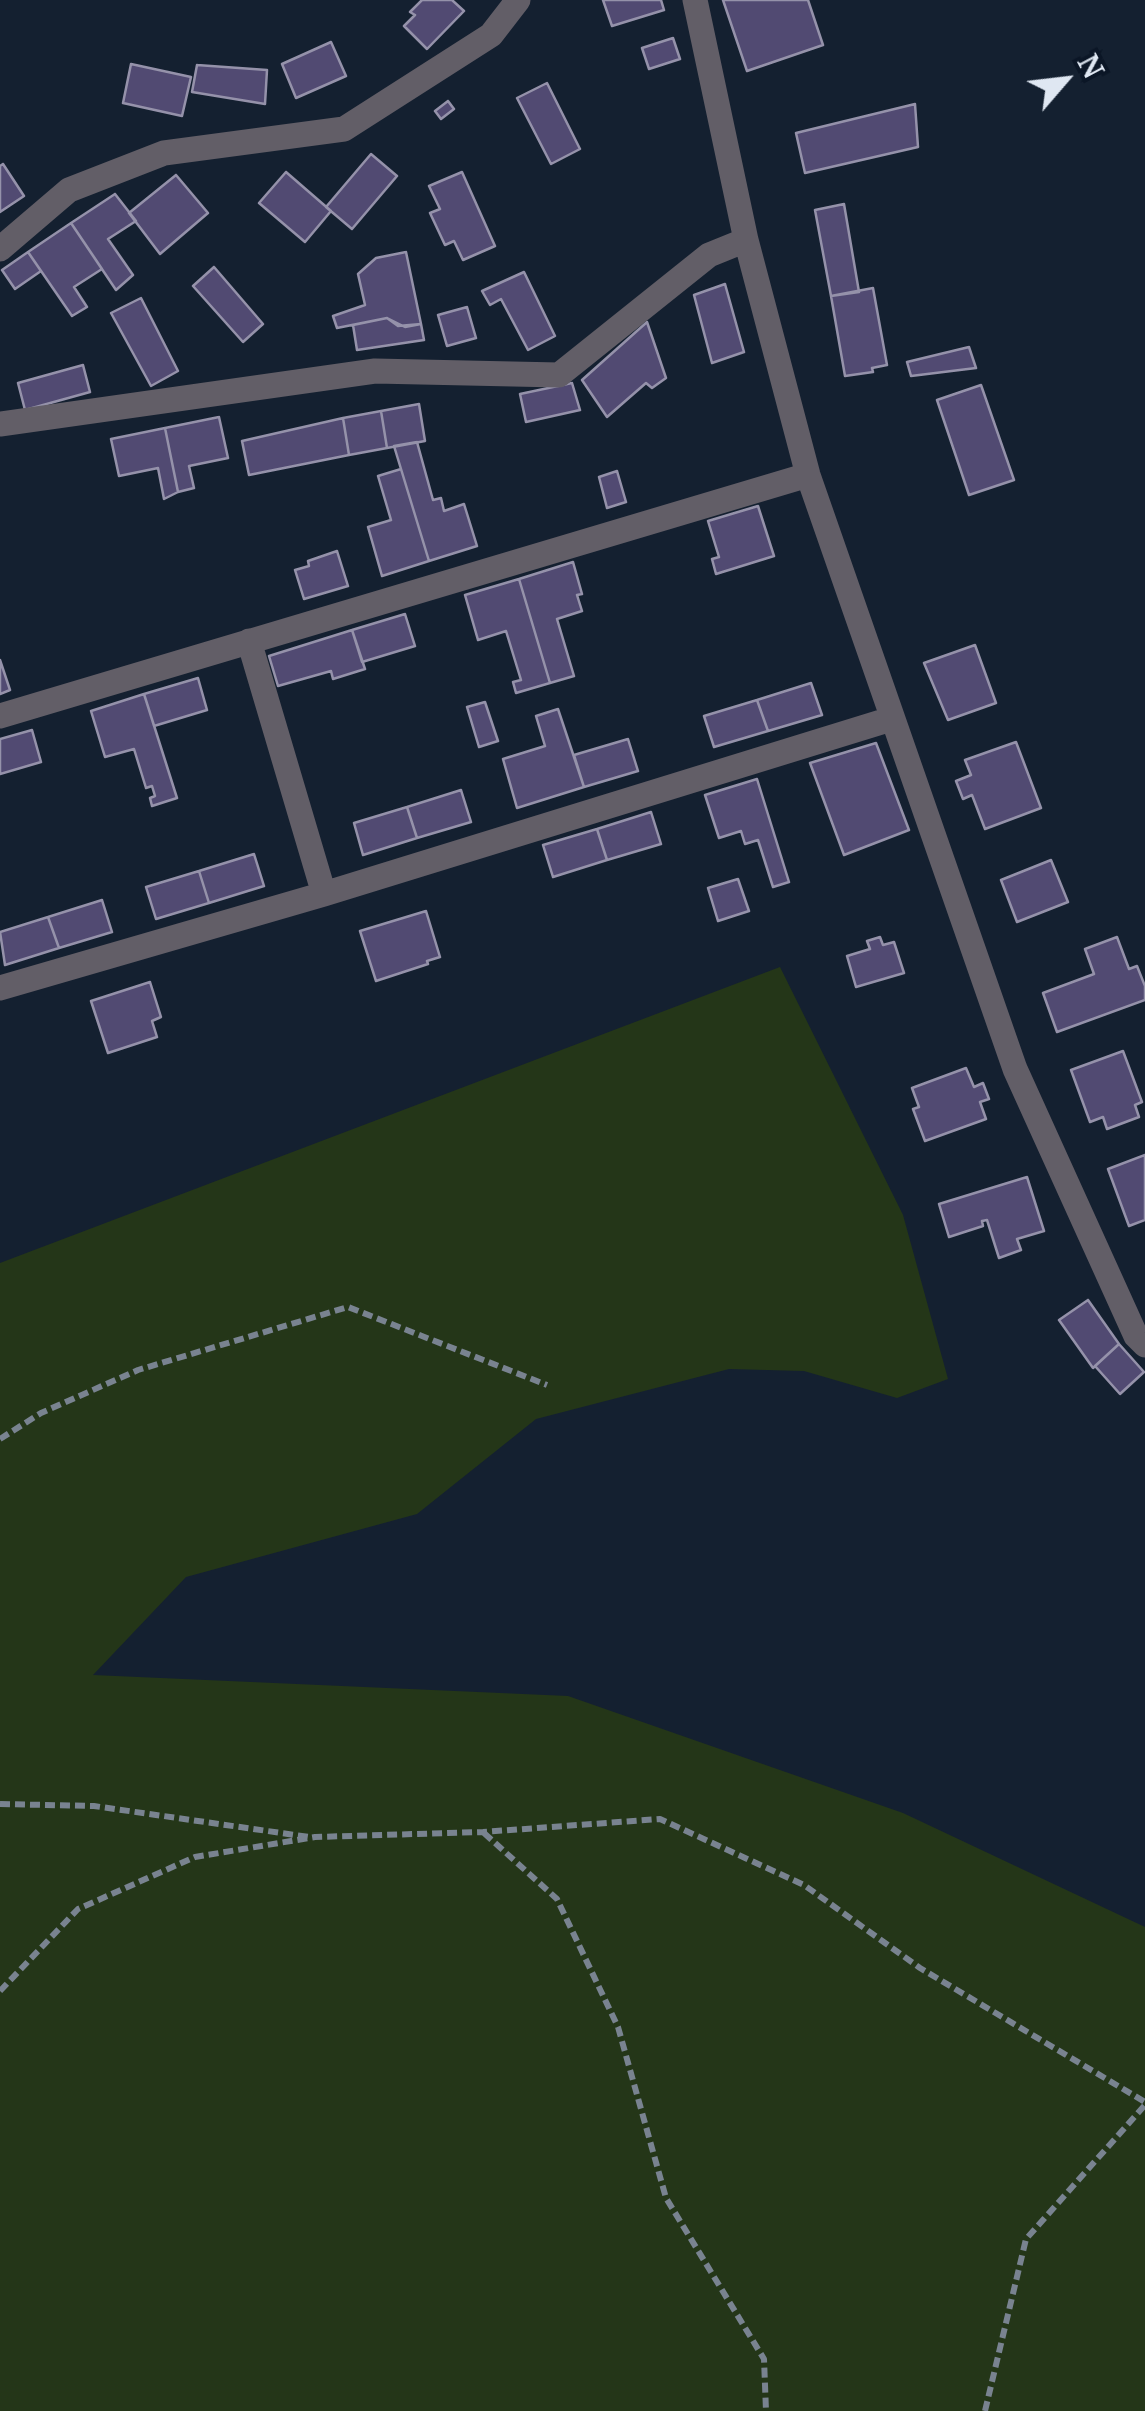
<!DOCTYPE html>
<html>
<head>
<meta charset="utf-8">
<style>
  body { margin:0 }
  #map { position:relative; width:1145px; height:2411px; overflow:hidden; background:#142030; font-family:"Noto Serif",serif }
  canvas { display:block }
  .north { position:absolute; left:1015px; top:30px; width:100px; height:100px; -webkit-text-stroke:8px #0b1626; paint-order:stroke; rotate:62deg; font-size:28px; font-weight:700; line-height:40px; text-align:center; color:#dfe7f2 }
  .north::after { content:''; display:block; margin:auto; width:35px; height:45px; background:#dfe7f2; clip-path:polygon(50% 0,100% 100%,50% 72%,0 100%) }
</style>
</head>
<body>
<div id="map">
<canvas width="1145" height="2411"></canvas>
<div class="north">N</div>
</div>
<script>
const ctx = document.querySelector('canvas').getContext('2d');
ctx.lineJoin = 'round';
function fillPath(path, color) {
  ctx.fillStyle = color;
  ctx.fill(path, 'evenodd');
}
function shape(rows) {
  const path = new Path2D();
  for (const r of rows) {
    path.moveTo(r[0], r[1]);
    for (let i = 2; i < r.length; i += 2) path.lineTo(r[i], r[i + 1]);
  }
  return path;
}
function strokePath(path, color, width, dash) {
  ctx.strokeStyle = color;
  ctx.lineWidth = width;
  ctx.lineCap = dash ? 'butt' : 'round';
  ctx.setLineDash(dash || []);
  ctx.stroke(path);
}
fillPath(shape([
  [780,967,903,1215,948,1379,897,1398,804,1371,729,1369,536,1419,417,1514,186,1577,93,1675,568,1696,903,1813,1145,1927,1145,2411,0,2411,0,1263]
]), '#243618');
const building = shape([
  [422,0,452,0,464,11,427,49,404,26,415,15,410,12,422,0],
  [603,0,661,0,664,10,612,26,603,0],
  [723,0,808,0,823,45,747,71,723,0],
  [673,38,680,59,649,69,642,48,673,38],
  [331,42,346,76,296,98,282,64,331,42],
  [131,64,191,77,182,116,123,103,131,64],
  [197,65,267,70,265,104,192,92,197,65],
  [547,83,580,149,551,164,517,98,547,83],
  [448,101,454,109,441,119,435,111,448,101],
  [915,104,918,147,805,173,796,133,915,104],
  [371,154,397,176,352,229,326,207,371,154],
  [3,164,24,196,0,212,0,166,3,164],
  [286,172,331,211,305,242,259,203,286,172],
  [462,172,495,246,463,260,454,241,445,245,430,213,440,209,429,186,462,172],
  [176,175,208,213,160,254,129,213,176,175],
  [115,194,136,221,108,239,133,275,116,290,71,223,115,194],
  [844,204,859,292,831,296,815,210,844,204],
  [71,223,102,269,74,287,87,307,72,316,28,252,71,223],
  [28,252,41,271,15,289,2,270,28,252],
  [406,252,421,324,398,326,387,318,337,328,333,316,365,305,358,274,376,258,406,252],
  [214,267,263,324,243,342,193,286,214,267],
  [524,272,555,336,528,350,501,299,490,305,482,291,524,272],
  [725,284,744,352,712,363,694,295,725,284],
  [873,288,887,365,872,368,873,372,845,376,831,296,873,288],
  [141,298,178,371,151,386,111,313,141,298],
  [467,307,476,338,447,346,438,315,467,307],
  [387,318,405,327,421,324,424,340,357,350,353,325,387,318],
  [647,322,666,378,652,388,646,383,607,417,582,380,647,322],
  [969,347,976,368,911,376,907,362,969,347],
  [83,365,90,392,25,410,18,383,83,365],
  [572,383,580,410,526,422,520,394,572,383],
  [981,385,1014,480,969,495,937,400,981,385],
  [419,404,425,441,387,448,381,411,419,404],
  [381,411,387,448,349,455,343,418,381,411],
  [219,417,228,458,189,466,194,488,178,492,165,428,219,417],
  [343,418,349,455,249,475,242,441,343,418],
  [165,428,178,492,164,499,158,468,119,476,111,439,165,428],
  [417,442,433,500,441,498,444,511,464,504,477,546,429,561,394,446,417,442],
  [401,469,429,561,382,576,368,527,391,520,378,476,401,469],
  [617,471,626,502,607,508,599,477,617,471],
  [758,506,774,556,716,574,712,559,719,557,708,521,758,506],
  [337,551,348,586,304,599,295,570,309,566,308,561,337,551],
  [573,562,582,594,577,595,582,611,557,619,574,676,550,683,519,579,573,562],
  [519,579,550,683,516,693,513,682,521,680,506,631,478,640,465,595,519,579],
  [405,614,415,646,362,662,352,630,405,614],
  [352,630,365,669,333,679,331,671,278,686,269,656,352,630],
  [975,645,996,703,948,720,924,663,975,645],
  [0,660,10,690,0,694,0,660],
  [198,678,207,710,154,726,144,694,198,678],
  [811,683,822,715,768,731,757,700,811,683],
  [144,694,177,798,152,806,150,798,155,796,152,786,146,788,134,749,105,757,91,711,144,694],
  [757,700,768,731,714,747,704,716,757,700],
  [485,702,498,741,479,747,467,707,485,702],
  [558,709,584,787,517,808,503,759,545,746,536,716,558,709],
  [32,730,41,762,0,774,0,739,32,730],
  [628,739,638,771,584,787,574,755,628,739],
  [1016,742,1041,808,985,829,972,795,963,799,956,781,971,775,965,760,1016,742],
  [876,743,909,830,844,855,810,763,876,743],
  [757,779,789,882,773,887,758,840,745,844,741,831,719,838,705,795,757,779],
  [461,790,471,822,417,838,407,807,461,790],
  [407,807,417,838,363,855,354,823,407,807],
  [651,812,661,844,607,860,597,829,651,812],
  [597,829,607,860,553,877,543,845,597,829],
  [254,854,264,886,209,903,199,871,254,854],
  [1051,860,1068,902,1017,922,1001,880,1051,860],
  [199,871,209,903,156,919,146,887,199,871],
  [738,879,749,911,718,921,708,888,738,879],
  [102,900,112,932,59,948,48,917,102,900],
  [426,911,440,957,427,961,428,964,376,981,360,931,426,911],
  [48,917,59,948,5,965,0,932,48,917],
  [880,937,883,945,894,942,904,973,856,987,847,956,870,949,867,941,880,937],
  [1117,937,1129,969,1137,966,1145,986,1145,1000,1057,1032,1043,993,1094,974,1085,949,1117,937],
  [150,982,161,1017,152,1021,157,1037,108,1053,91,1001,150,982],
  [1123,1051,1142,1102,1135,1105,1139,1117,1107,1129,1103,1117,1090,1122,1071,1070,1123,1051],
  [966,1068,974,1087,983,1083,989,1099,980,1102,986,1119,925,1141,913,1109,919,1107,912,1088,966,1068],
  [1145,1155,1145,1220,1129,1226,1108,1169,1145,1155],
  [1027,1177,1044,1231,1017,1239,1021,1250,999,1258,987,1220,982,1221,983,1226,949,1237,939,1204,1027,1177],
  [1088,1300,1119,1344,1093,1368,1059,1320,1088,1300],
  [1119,1344,1144,1372,1120,1394,1095,1366,1119,1344]
]);
fillPath(building, '#514a72');
strokePath(building, '#9592aa', 2.5);
strokePath(shape([
  [0,1439,41,1413,138,1370,348,1307,547,1385],
  [0,1804,94,1806,309,1837],
  [484,1833,557,1899,618,2027,666,2198,764,2359,766,2411],
  [0,1991,78,1909,195,1857,315,1837,483,1832,660,1819,804,1885,920,1968,1145,2102],
  [985,2411,1026,2239,1145,2105]
]), '#798390', 6, [10, 5]);
strokePath(shape([
  [695,0,746,240,808,475,1015,1069,1136,1336,1145,1345],
  [0,249,69,190,164,153,344,129,491,35,518,0],
  [0,424,375,371,559,375,709,255,746,240],
  [249,641,324,894],
  [0,716,808,475],
  [0,988,324,894,891,719]
]), '#625e67', 25);
</script>
</body>
</html>
